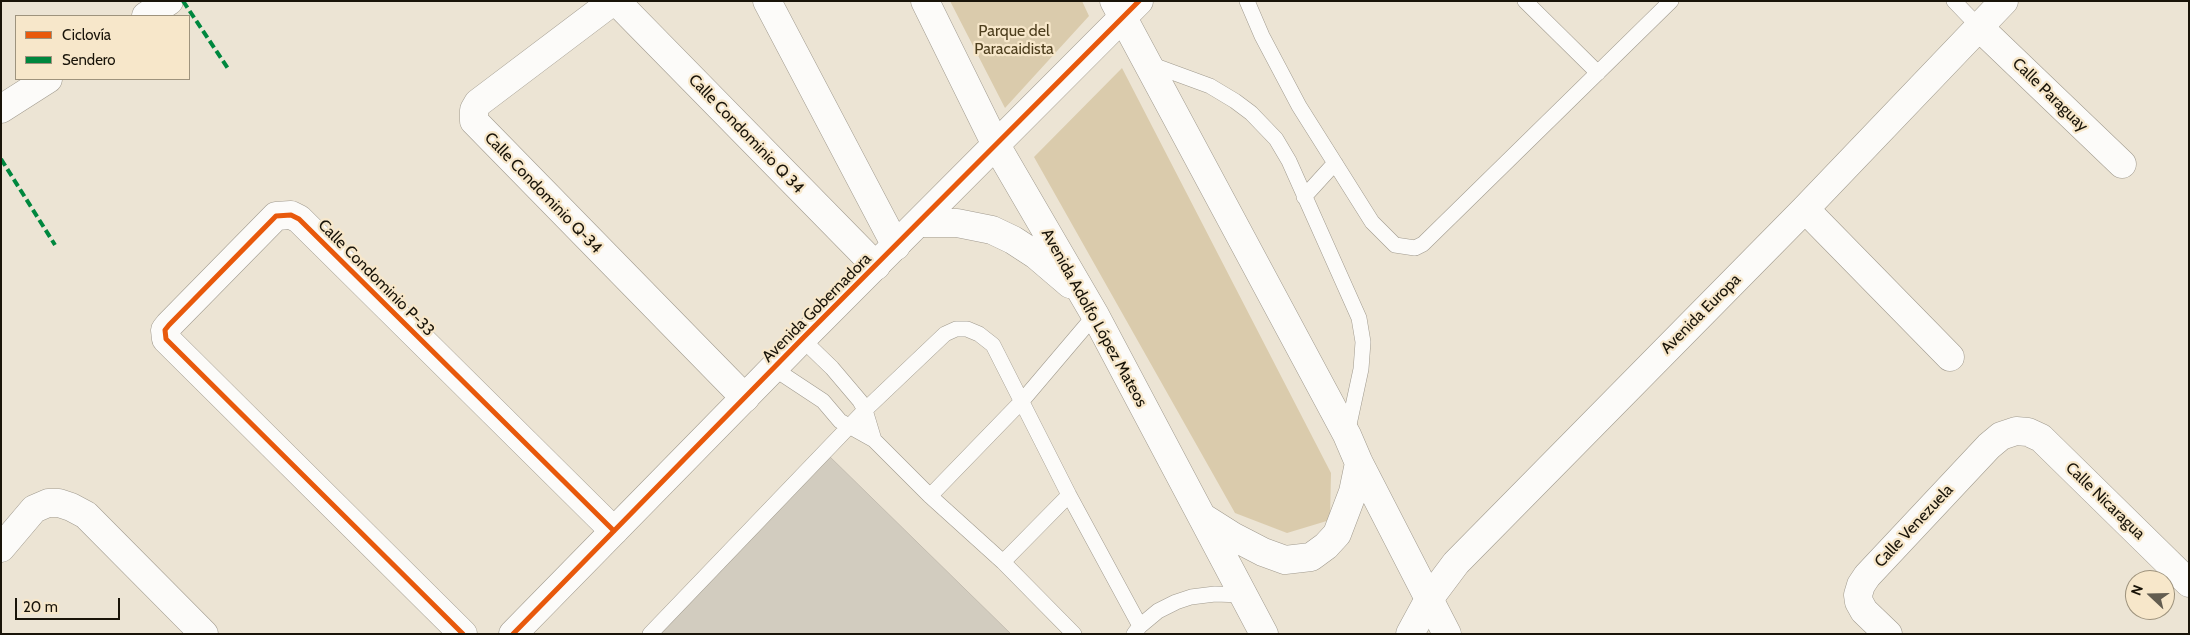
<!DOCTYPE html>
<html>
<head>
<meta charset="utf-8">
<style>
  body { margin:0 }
  #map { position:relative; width:2190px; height:635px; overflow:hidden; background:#ece4d4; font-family:Cabin,sans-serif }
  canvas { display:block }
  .frame { position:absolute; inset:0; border:2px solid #191409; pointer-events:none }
  .legend { position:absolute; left:15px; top:15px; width:175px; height:65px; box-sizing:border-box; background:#f7e7ca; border:1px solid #9e937d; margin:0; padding:6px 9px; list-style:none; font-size:15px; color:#191409 }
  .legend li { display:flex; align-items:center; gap:10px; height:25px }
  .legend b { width:25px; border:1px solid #9e937d }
  .north { position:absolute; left:2125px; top:570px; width:50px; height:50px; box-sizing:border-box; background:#f7e7ca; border:1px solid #9e937d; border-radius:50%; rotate:291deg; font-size:14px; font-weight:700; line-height:20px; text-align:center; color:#191409 }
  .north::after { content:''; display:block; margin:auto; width:18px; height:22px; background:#635d50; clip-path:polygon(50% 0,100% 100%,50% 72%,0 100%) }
  .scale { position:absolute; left:15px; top:598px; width:105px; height:22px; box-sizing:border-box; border:2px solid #191409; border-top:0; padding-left:6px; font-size:15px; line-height:18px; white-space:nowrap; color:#191409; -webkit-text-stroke:4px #f7e7ca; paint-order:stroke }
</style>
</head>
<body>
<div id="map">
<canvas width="2190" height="635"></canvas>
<div class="frame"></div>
<ul class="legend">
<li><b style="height:6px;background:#e8590c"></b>Ciclovía</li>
<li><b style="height:6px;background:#00873e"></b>Sendero</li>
</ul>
<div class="north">N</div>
<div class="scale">20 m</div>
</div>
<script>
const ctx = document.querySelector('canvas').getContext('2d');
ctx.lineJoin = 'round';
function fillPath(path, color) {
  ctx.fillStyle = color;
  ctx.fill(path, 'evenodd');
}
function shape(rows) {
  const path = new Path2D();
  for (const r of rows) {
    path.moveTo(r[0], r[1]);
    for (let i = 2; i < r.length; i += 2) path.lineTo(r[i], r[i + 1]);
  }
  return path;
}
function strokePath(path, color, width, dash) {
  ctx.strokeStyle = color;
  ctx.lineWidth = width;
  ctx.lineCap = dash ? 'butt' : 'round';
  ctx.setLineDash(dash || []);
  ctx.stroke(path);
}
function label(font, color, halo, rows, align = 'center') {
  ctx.font = font + ' Cabin,sans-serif';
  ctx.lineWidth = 4.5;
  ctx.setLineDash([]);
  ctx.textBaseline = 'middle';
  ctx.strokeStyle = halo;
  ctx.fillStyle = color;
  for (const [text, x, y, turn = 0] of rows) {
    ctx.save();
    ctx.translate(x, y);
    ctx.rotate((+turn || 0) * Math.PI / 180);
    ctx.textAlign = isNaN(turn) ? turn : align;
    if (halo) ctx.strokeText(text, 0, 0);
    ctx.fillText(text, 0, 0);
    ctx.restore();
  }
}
fillPath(shape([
  [950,1,1082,1,1089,16,1005,108],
  [1122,68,1331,473,1330,520,1287,533,1235,513,1034,157]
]), '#dacbac');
const building = shape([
  [827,454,1011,634,654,634,827,454]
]);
fillPath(building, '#d2ccbf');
strokePath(building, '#c3bcb0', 1);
const service = shape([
  [1247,1,1262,36,1299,106,1372,222,1395,245,1415,248,1423,244,1671,1],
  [1525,1,1598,73],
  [1954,1,1979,27],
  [1150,64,1210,86,1235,101,1251,113,1276,139,1289,161,1359,318,1363,342,1361,369,1347,434],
  [1304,197,1335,163],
  [802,339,832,368,860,401,865,410,874,440],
  [773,368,823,401,840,421,874,440,930,496,1003,562,1074,634],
  [930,496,1022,401,1095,315],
  [1003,562,1069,495],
  [650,634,865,410,945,334,956,329,967,329,979,334,993,345,1069,495,1140,626],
  [1134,634,1140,626,1158,611,1176,602,1191,597,1215,594,1243,595]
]);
const minor = shape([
  [613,1,478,103,474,110,474,121,745,398],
  [616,1,876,266],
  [767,1,896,246],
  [146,16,169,1],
  [1979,27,2122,164],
  [1,109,48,79],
  [1805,209,1950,357],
  [1,548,34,509,48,503,59,503,71,507,86,515,204,634],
  [463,634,166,339,165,330,169,325,276,216,291,215,299,219,614,531],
  [1410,634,1429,599,1456,563,1805,209,2004,1],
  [1888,634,1864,611,1859,602,1858,595,1861,585,1867,576,1989,446,2001,436,2016,431,2028,432,2041,438,2189,583]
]);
const tertiary = shape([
  [513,634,802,339,1139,1]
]);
const primary = shape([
  [925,1,996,145,1095,315,1264,634],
  [1114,1,1347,435,1359,463,1447,634],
  [919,223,957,223,992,230,1013,240,1036,255,1070,284],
  [1204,518,1234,537,1263,552,1285,560,1311,557,1326,546,1337,534,1353,492,1359,463]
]);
strokePath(service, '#a09a8e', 16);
strokePath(minor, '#a09a8e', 29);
strokePath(tertiary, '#a09a8e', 29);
strokePath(primary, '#a09a8e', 29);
strokePath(service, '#fcfbf9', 15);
strokePath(minor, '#fcfbf9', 28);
strokePath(tertiary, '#fcfbf9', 28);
strokePath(primary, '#fcfbf9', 28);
strokePath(shape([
  [183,1,229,70],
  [1,159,55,245]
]), '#00873e', 4, [8, 4]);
strokePath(shape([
  [463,634,166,339,165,330,169,325,276,216,291,215,299,219,614,531],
  [513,634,802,339,1139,1]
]), '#e8590c', 5);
label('16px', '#4d3e1d', '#f7e7ca', [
  ["Parque del",1014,31],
  ["Paracaidista",1014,49]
]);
label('16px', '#191409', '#f7e7ca', [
  ["Calle Paraguay",2050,95,44],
  ["Calle Condominio Q 34",746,134,46],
  ["Calle Condominio Q-34",543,193,46],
  ["Calle Condominio P-33",376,278,45],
  ["Avenida Gobernadora",817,308,-45],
  ["Avenida Europa",1701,314,-45],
  ["Avenida Adolfo López Mateos",1094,318,61],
  ["Calle Nicaragua",2105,501,44],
  ["Calle Venezuela",1914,526,-47]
]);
</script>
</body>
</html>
